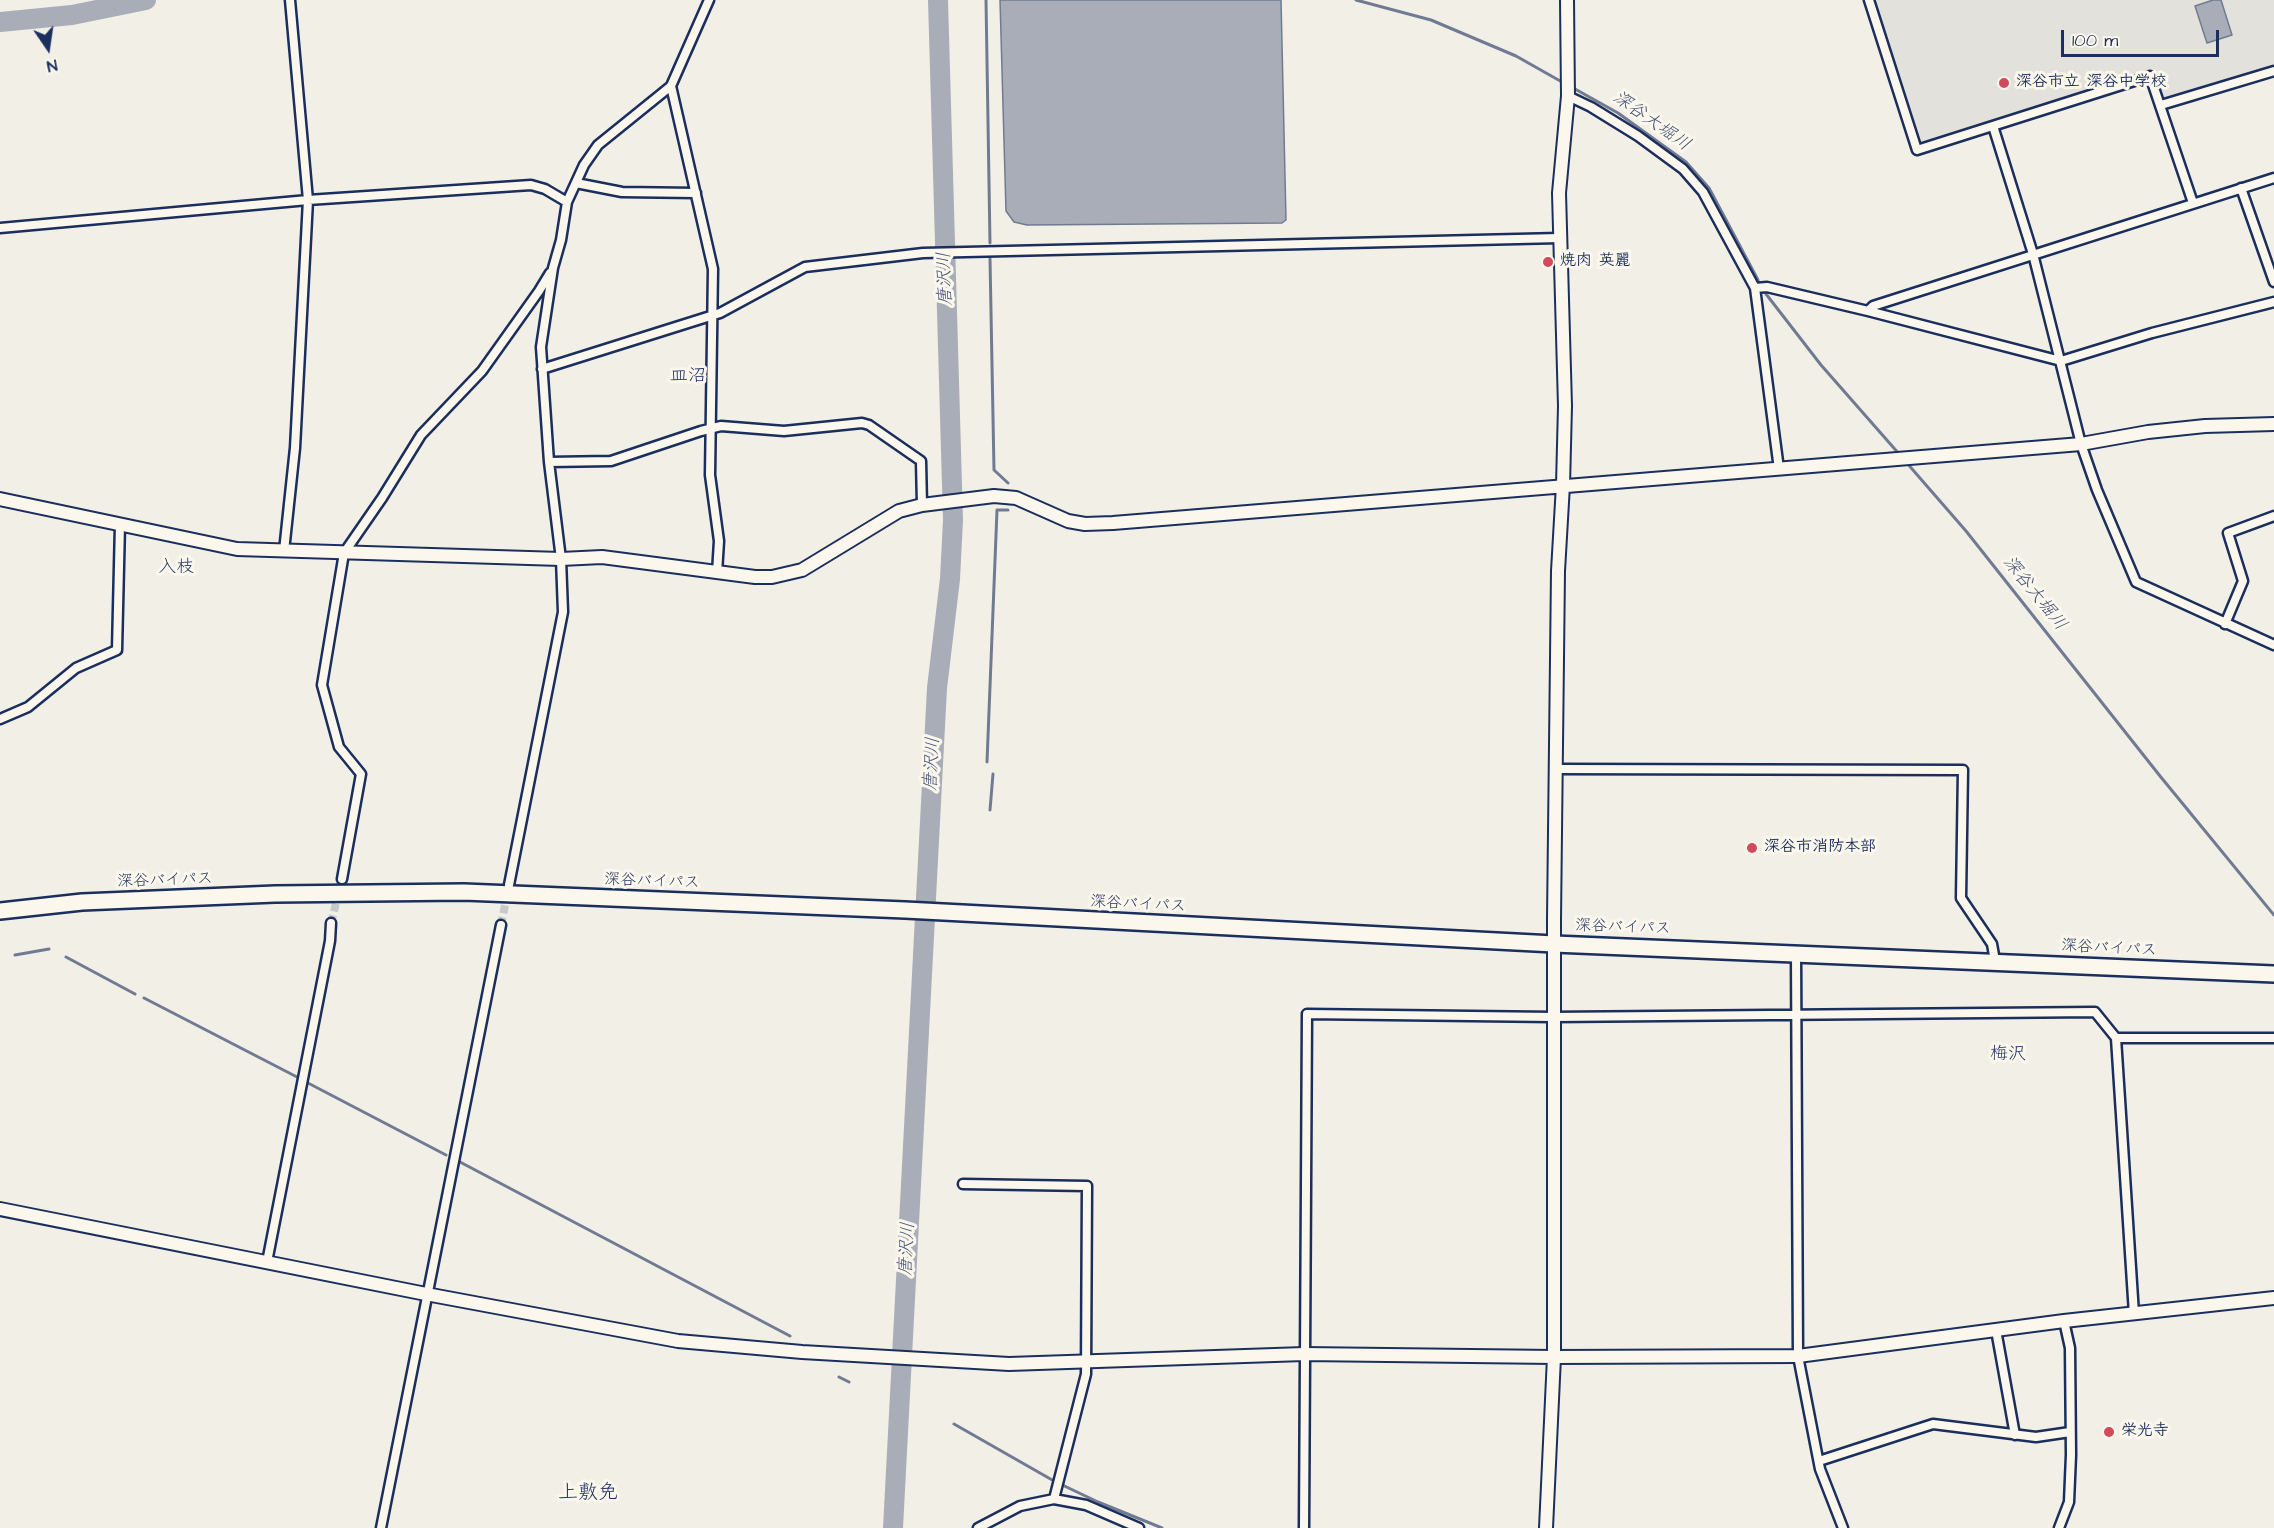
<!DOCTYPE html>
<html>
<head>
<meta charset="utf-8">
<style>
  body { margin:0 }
  #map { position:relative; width:2274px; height:1528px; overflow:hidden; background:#f2efe6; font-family:"Architects Daughter",sans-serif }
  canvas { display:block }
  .north { position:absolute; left:18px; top:18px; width:60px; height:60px; -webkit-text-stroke:4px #fbf7ec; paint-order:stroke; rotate:167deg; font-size:16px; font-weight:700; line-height:24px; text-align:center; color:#1b2f5e }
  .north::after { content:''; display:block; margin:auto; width:21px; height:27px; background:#1b2f5e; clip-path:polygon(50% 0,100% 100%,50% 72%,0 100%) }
  .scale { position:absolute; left:2061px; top:30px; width:158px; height:27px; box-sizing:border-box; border:3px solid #1b2f5e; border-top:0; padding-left:8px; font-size:18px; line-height:21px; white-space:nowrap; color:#1b2f5e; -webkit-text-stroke:4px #fbf7ec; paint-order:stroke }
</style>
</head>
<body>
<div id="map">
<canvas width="2274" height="1528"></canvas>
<div class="north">N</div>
<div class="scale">100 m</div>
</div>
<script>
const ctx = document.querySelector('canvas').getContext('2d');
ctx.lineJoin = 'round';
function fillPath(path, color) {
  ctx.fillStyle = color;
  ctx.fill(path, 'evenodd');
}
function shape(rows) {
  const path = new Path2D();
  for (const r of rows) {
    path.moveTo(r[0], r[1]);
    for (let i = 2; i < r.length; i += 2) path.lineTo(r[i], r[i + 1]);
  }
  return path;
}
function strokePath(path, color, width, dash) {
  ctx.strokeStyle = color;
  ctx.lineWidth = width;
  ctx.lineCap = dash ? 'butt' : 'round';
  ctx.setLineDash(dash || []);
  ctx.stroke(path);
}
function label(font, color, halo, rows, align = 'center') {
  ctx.font = font + ' "Architects Daughter","Klee One",sans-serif';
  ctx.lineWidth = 6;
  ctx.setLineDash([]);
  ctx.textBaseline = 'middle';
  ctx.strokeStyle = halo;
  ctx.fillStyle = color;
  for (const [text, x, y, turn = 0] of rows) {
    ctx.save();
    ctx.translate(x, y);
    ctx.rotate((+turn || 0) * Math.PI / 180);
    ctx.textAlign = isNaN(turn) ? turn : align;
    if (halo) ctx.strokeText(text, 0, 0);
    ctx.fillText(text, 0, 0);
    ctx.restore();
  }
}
fillPath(shape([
  [1873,0,2274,0,2274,64,2163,98,2155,69,1920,144]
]), '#e2e1dc');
const water = shape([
  [1000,0,1281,0,1286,220,1282,223,1027,225,1014,222,1006,211,1000,0],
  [2213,0,2221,0,2232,35,2207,43,2195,6,2213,0]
]);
fillPath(water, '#a9adb7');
strokePath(water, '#707b93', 1.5);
strokePath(shape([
  [986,0,990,243],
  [1356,0,1431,20,1516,56,1562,82],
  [1575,89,1618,113,1686,162,1709,188,1758,280],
  [990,259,994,470,1008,483],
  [1766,294,1821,365,1900,455],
  [1906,462,1966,531,2160,776,2274,915],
  [987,762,997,510,1008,510],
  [990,810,993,774],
  [15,955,49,949],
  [66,957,135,994],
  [144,998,297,1077],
  [308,1083,446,1155],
  [460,1162,790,1336],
  [839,1377,849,1382],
  [954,1424,1054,1481,1098,1502,1162,1528]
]), '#707b93', 3);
strokePath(shape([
  [0,22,72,15,146,0],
  [893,1528,937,688,950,579,953,520,938,0]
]), '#a9adb7', 20);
strokePath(shape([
  [331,923,342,879],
  [501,925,508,890]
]), '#c7c9cb', 8, [8, 4]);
const street = shape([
  [1869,0,1917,150,2150,76,2193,203],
  [671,86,713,269,710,475,719,541,717,573],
  [1568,96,1591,107,1638,136,1683,169,1703,192,1755,288],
  [2161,105,2274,71],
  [1993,126,2033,254,2081,444,2097,490,2136,582,2274,645],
  [576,183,622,192,696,193],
  [2241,188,2274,282],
  [0,228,308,200,531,185,545,189,567,202],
  [1868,311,1873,306,2274,178],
  [542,369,720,313,805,267,923,253,1560,238],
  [549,462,611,461,701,431,721,426,784,431,862,423,869,425,921,461,922,505],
  [1779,469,1755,288,1767,287,1868,311,2061,361,2152,333,2274,302],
  [284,551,295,448,308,200,290,0],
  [2225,624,2243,581,2228,533,2274,516],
  [0,719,28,707,76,668,117,650,120,524],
  [1556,769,1963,770,1961,898,1992,944,1995,961],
  [342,879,361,774,339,747,322,685,344,553,382,498,421,435,482,371,539,291,550,273],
  [509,885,563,612,561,559,549,462,541,347,553,268,561,240,567,202,584,165,598,145,671,86,709,0],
  [1796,953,1798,1356,1820,1469,1843,1528],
  [2116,1038,2274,1038],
  [963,1184,1087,1186,1086,1374,1054,1499],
  [267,1262,330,941,331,923],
  [1996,1330,2015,1435],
  [1819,1461,1933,1424,2036,1437,2070,1432],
  [381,1528,501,925],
  [978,1528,1020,1506,1054,1499,1086,1505,1139,1528],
  [1304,1528,1307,1014,1553,1017,2095,1012,2116,1038,2134,1314],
  [2059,1528,2069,1502,2071,1455,2070,1348,2064,1321]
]);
const secondary = shape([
  [0,499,237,549,561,559,602,557,755,577,772,577,802,570,899,511,922,505,994,496,1016,498,1068,521,1085,524,1113,523,2081,444,2148,432,2205,426,2274,424],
  [0,1209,426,1294,678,1341,802,1352,1009,1364,1304,1354,1554,1357,1798,1356,2064,1321,2274,1298],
  [1546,1528,1554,1357,1554,919,1558,571,1563,485,1565,406,1559,193,1568,96,1567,0]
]);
const highway = shape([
  [0,911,82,902,275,894,464,892,905,910,1554,944,2274,974]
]);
strokePath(street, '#1b2f5e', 13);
strokePath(secondary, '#1b2f5e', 16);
strokePath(highway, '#1b2f5e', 20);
strokePath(street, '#fbf7ec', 8);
strokePath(secondary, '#fbf7ec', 12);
strokePath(highway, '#fbf7ec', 15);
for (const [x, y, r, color] of [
  [2004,83,6,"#d1495b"],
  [1548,262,6,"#d1495b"],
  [1752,848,6,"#d1495b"],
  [2109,1432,6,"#d1495b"]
]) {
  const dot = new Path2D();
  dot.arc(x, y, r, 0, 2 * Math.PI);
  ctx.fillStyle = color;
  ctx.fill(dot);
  strokePath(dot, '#fbf7ec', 2);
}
label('bold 16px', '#1b2f5e', '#fbf7ec', [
  ["深谷市立 深谷中学校",2016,83],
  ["焼肉 英麗",1560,262],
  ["深谷市消防本部",1764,848],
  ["栄光寺",2121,1432]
], 'left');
label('16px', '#1b2f5e', '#fbf7ec', [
  ["深谷バイパス",165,881,-2],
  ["深谷バイパス",652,882,2],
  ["深谷バイパス",1138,905,3],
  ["深谷バイパス",1623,928,2],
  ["深谷バイパス",2109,949,3]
]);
label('italic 18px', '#465579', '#fbf7ec', [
  ["深谷大堀川",1651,122,35],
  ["唐沢川",946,279,-92],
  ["深谷大堀川",2034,594,51],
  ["唐沢川",933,764,-87],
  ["唐沢川",908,1249,-87]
]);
label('18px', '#1b2f5e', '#fbf7ec', [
  ["皿沼",688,377],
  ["入枝",176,568],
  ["梅沢",2008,1055]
]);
label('20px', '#1b2f5e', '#fbf7ec', [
  ["上敷免",588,1494]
]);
</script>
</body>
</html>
